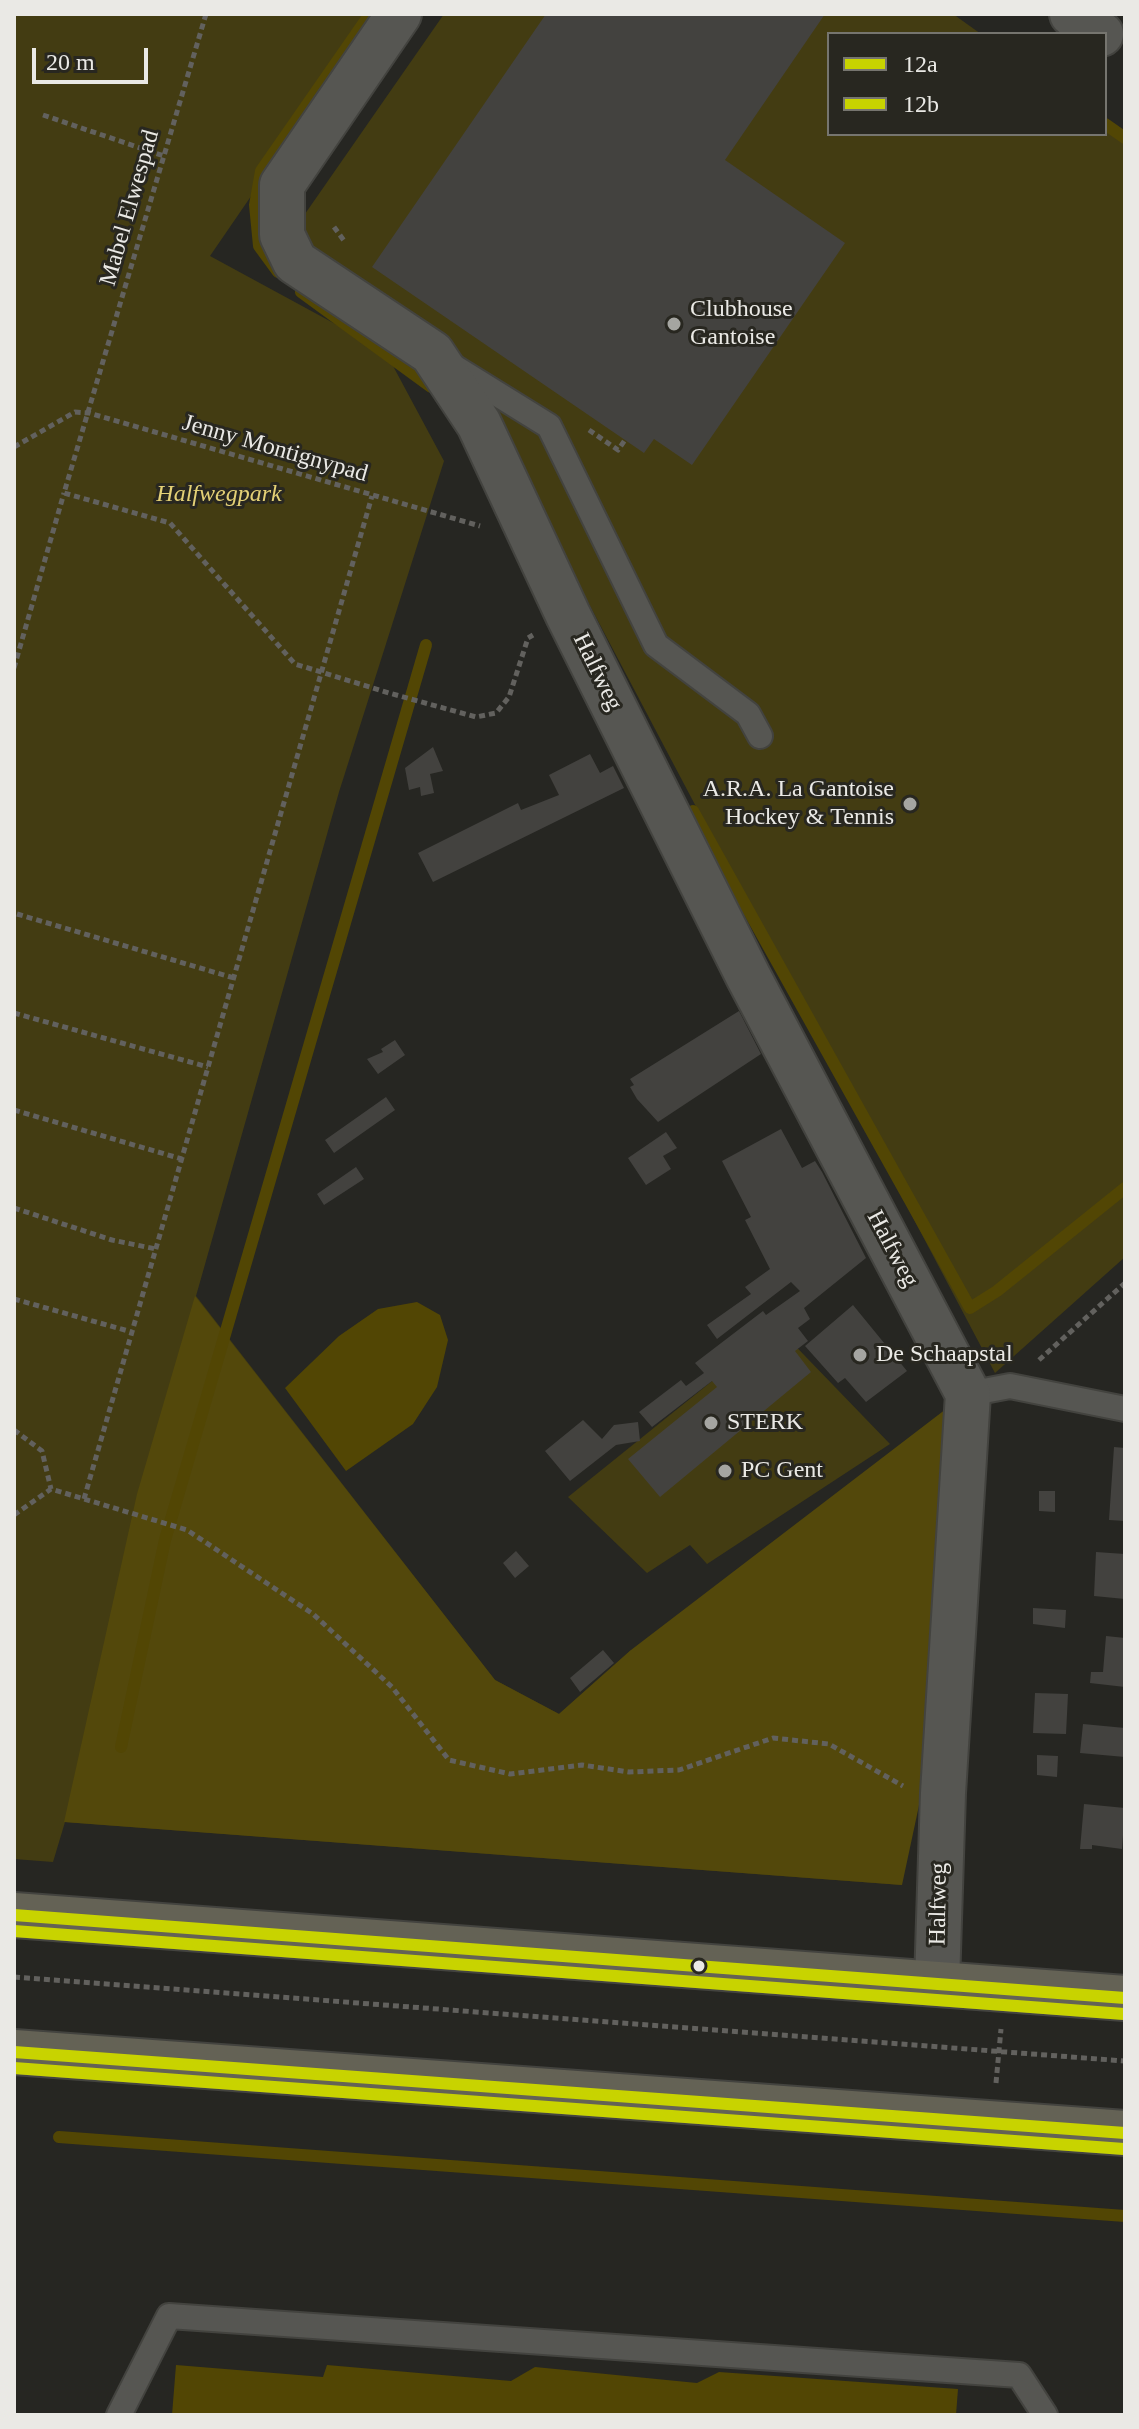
<!DOCTYPE html>
<html>
<head>
<meta charset="utf-8">
<style>
  body { margin:0 }
  #map { position:relative; width:1139px; height:2429px; overflow:hidden; background:#262622; font-family:"Times New Roman",serif }
  canvas { display:block }
  .frame { position:absolute; inset:0; border:16px solid #eae9e5; pointer-events:none }
  .legend { position:absolute; left:827px; top:32px; width:280px; height:104px; box-sizing:border-box; background:#282720; border:2px solid #76756f; margin:0; padding:10px 14px; list-style:none; font-size:24px; color:#eae9e5 }
  .legend li { display:flex; align-items:center; gap:16px; height:40px }
  .legend b { width:40px; border:2px solid #76756f }
  .scale { position:absolute; left:32px; top:48px; width:116px; height:36px; box-sizing:border-box; border:4px solid #eae9e5; border-top:0; padding-left:10px; font-size:24px; line-height:28px; white-space:nowrap; color:#eae9e5; -webkit-text-stroke:6px #282720; paint-order:stroke }
</style>
</head>
<body>
<div id="map">
<canvas width="1139" height="2429"></canvas>
<div class="frame"></div>
<ul class="legend">
<li><b style="height:10px;background:#c8d300"></b>12a</li>
<li><b style="height:10px;background:#c8d300"></b>12b</li>
</ul>
<div class="scale">20 m</div>
</div>
<script>
const ctx = document.querySelector('canvas').getContext('2d');
ctx.lineJoin = 'round';
function fillPath(path, color) {
  ctx.fillStyle = color;
  ctx.fill(path, 'evenodd');
}
function shape(rows) {
  const path = new Path2D();
  for (const r of rows) {
    path.moveTo(r[0], r[1]);
    for (let i = 2; i < r.length; i += 2) path.lineTo(r[i], r[i + 1]);
  }
  return path;
}
function strokePath(path, color, width, dash) {
  ctx.strokeStyle = color;
  ctx.lineWidth = width;
  ctx.lineCap = dash ? 'butt' : 'round';
  ctx.setLineDash(dash || []);
  ctx.stroke(path);
}
function label(font, color, halo, rows, align = 'center') {
  ctx.font = font + ' "Times New Roman",serif';
  ctx.lineWidth = 6;
  ctx.setLineDash([]);
  ctx.textBaseline = 'middle';
  ctx.strokeStyle = halo;
  ctx.fillStyle = color;
  for (const [text, x, y, turn = 0] of rows) {
    ctx.save();
    ctx.translate(x, y);
    ctx.rotate((+turn || 0) * Math.PI / 180);
    ctx.textAlign = isNaN(turn) ? turn : align;
    if (halo) ctx.strokeText(text, 0, 0);
    ctx.fillText(text, 0, 0);
    ctx.restore();
  }
}
fillPath(shape([
  [14,14,376,14,210,256,385,351,444,461,339,792,196,1296,495,1680,559,1714,631,1650,902,1885,65,1822,53,1862,14,1859],
  [444,14,953,14,981,34,829,34,829,134,1105,134,1105,122,1125,137,1125,1257,995,1373,456,352,312,257,298,224],
  [778,1328,890,1444,707,1564,690,1545,647,1573,568,1497]
]), '#433c12');
fillPath(shape([
  [195,1296,495,1680,559,1714,631,1650,946,1409,924,1782,902,1885,64,1822,137,1494]
]), '#53480b');
fillPath(shape([
  [417,1302,440,1315,448,1340,437,1387,413,1424,346,1471,285,1388,339,1336,378,1309],
  [176,2365,323,2377,327,2365,511,2381,535,2367,697,2383,719,2372,958,2389,956,2415,172,2415]
]), '#524604');
strokePath(shape([
  [1105,124,1125,138],
  [278,272,259,246,255,205,261,171,370,14],
  [301,292,431,387],
  [693,811,970,1308,997,1291,1125,1188],
  [121,1747,165,1540,426,645],
  [59,2137,1125,2216]
]), '#524604', 12);
fillPath(shape([
  [546,14,825,14,725,160,845,243,692,465,654,439,644,453,372,267],
  [433,747,443,771,430,774,434,793,421,796,420,787,409,790,405,768],
  [590,754,600,773,613,766,624,788,433,882,418,853,518,803,521,810,559,795,549,775],
  [739,1011,761,1054,658,1122,637,1099,630,1087,634,1085,630,1079],
  [395,1040,405,1055,378,1074,367,1059,383,1052,381,1049],
  [386,1097,395,1110,334,1153,325,1140],
  [781,1129,802,1168,815,1161,822,1172,866,1258,804,1308,810,1319,798,1328,808,1341,795,1351,811,1372,660,1497,628,1459,717,1387,712,1381,652,1427,639,1412,681,1380,686,1386,704,1373,695,1363,763,1311,766,1315,800,1291,791,1282,717,1339,707,1325,751,1294,745,1287,770,1269,745,1220,751,1217,722,1161],
  [666,1132,677,1148,663,1156,671,1169,646,1185,628,1158],
  [356,1167,364,1179,324,1205,317,1194],
  [853,1305,907,1371,866,1402,845,1378,838,1383,805,1346],
  [583,1420,602,1439,614,1425,638,1422,640,1441,616,1445,570,1481,545,1451],
  [1114,1447,1125,1448,1125,1521,1109,1520],
  [1039,1491,1055,1491,1055,1512,1039,1511],
  [516,1551,529,1566,515,1578,503,1563],
  [1096,1552,1125,1554,1125,1599,1094,1596],
  [1033,1608,1066,1610,1065,1628,1033,1624],
  [1106,1636,1125,1638,1125,1687,1090,1683,1091,1672,1103,1672],
  [603,1650,614,1663,580,1692,570,1678],
  [1035,1693,1068,1694,1066,1734,1033,1733],
  [1083,1724,1125,1728,1125,1757,1080,1753],
  [1037,1755,1058,1756,1057,1777,1037,1775],
  [1084,1804,1125,1808,1122,1849,1092,1845,1092,1849,1080,1849]
]), '#43423f');
const service = shape([
  [449,364,549,426,656,645,748,714,760,736],
  [968,1394,1010,1386,1125,1409],
  [119,2415,169,2316,1019,2375,1045,2415]
]);
const minor = shape([
  [399,14,282,185,282,235,295,262,432,353,479,424,568,615,748,976,968,1394,943,1793,937,1983]
]);
const tertiary = shape([
  [1072,14,1101,34]
]);
const trunk = shape([
  [14,1915,1125,1998],
  [14,2052,1125,2133]
]);
strokePath(service, '#43433f', 28);
strokePath(minor, '#43433f', 48);
strokePath(tertiary, '#43433f', 48);
strokePath(trunk, '#43433f', 48);
strokePath(shape([
  [206,14,64,493,170,523,295,664,389,693,476,717,496,713,509,697,528,638,533,635],
  [43,115,164,156],
  [334,227,345,242],
  [589,430,618,450,625,440],
  [14,447,75,412,89,413,480,526],
  [14,668,64,493],
  [17,914,234,978],
  [14,1013,208,1067],
  [14,1110,182,1159],
  [14,1208,112,1240,156,1249],
  [14,1299,132,1332],
  [1039,1360,1125,1283],
  [14,1430,42,1451,51,1489],
  [84,1499,372,496],
  [14,1515,51,1489,187,1530,313,1614,392,1687,449,1760,510,1774,582,1765,629,1772,679,1770,773,1738,829,1744,903,1786],
  [14,1977,1125,2061],
  [996,2083,1001,2029]
]), '#62615e', 5, [6, 4]);
strokePath(service, '#565652', 24);
strokePath(minor, '#565652', 44);
strokePath(tertiary, '#565652', 44);
strokePath(trunk, '#646255', 44);
strokePath(shape([
  [14,1915,1125,1998],
  [14,2052,1125,2133]
]), '#c8d300', 12);
strokePath(shape([
  [14,1931,1124,2014],
  [14,2068,1124,2149]
]), '#c8d300', 12);
for (const [x, y, r, color] of [
  [674,324,8,"#a5a5a1"],
  [910,804,8,"#a5a5a1"],
  [860,1355,8,"#a5a5a1"],
  [711,1423,8,"#a5a5a1"],
  [725,1471,8,"#a5a5a1"],
  [699,1966,7,"#eae9e5"]
]) {
  const dot = new Path2D();
  dot.arc(x, y, r, 0, 2 * Math.PI);
  ctx.fillStyle = color;
  ctx.fill(dot);
  strokePath(dot, '#282720', 3);
}
label('24px', '#eae9e5', '#282720', [
  ["Mabel Elwespad",130,208,-74],
  ["Jenny Montignypad",275,449,16],
  ["Halfweg",597,672,64],
  ["Halfweg",892,1249,62],
  ["Halfweg",939,1904,-89]
]);
label('24px', '#eae9e5', '#282720', [
  ["Clubhouse",690,310],
  ["Gantoise",690,338],
  ["A.R.A. La Gantoise",894,790,"right"],
  ["Hockey & Tennis",894,818,"right"],
  ["De Schaapstal",876,1355],
  ["STERK",727,1423],
  ["PC Gent",741,1471]
], 'left');
label('italic 24px', '#e4d176', '#282720', [
  ["Halfwegpark",219,495]
]);
</script>
</body>
</html>
